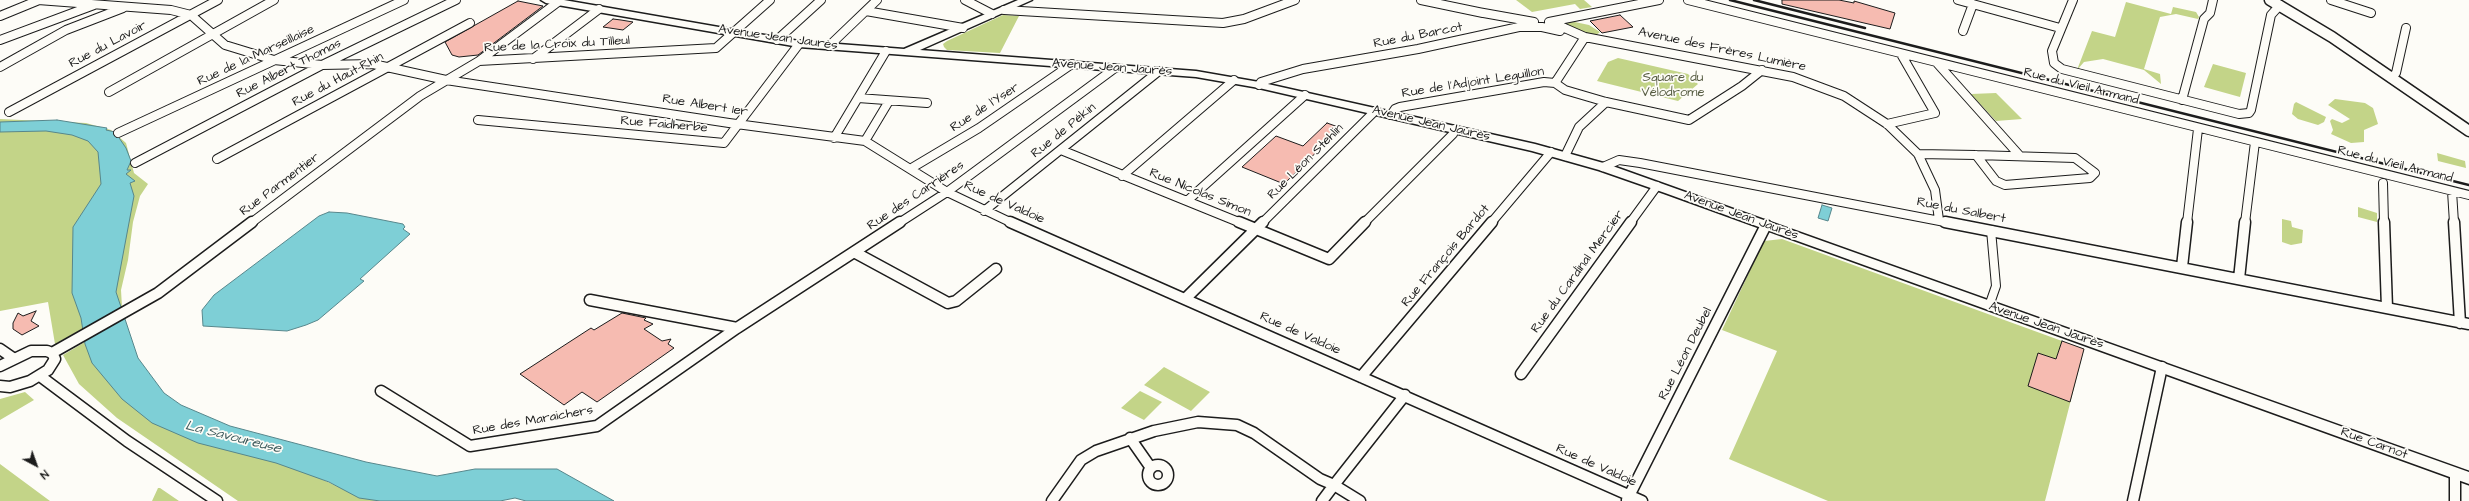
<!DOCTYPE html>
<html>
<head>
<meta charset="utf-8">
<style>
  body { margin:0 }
  #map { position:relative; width:2469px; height:501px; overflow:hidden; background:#fdfcf7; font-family:"Architects Daughter",sans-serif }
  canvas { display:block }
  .north { position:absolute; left:16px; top:445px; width:40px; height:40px; -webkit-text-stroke:3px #fdfcf7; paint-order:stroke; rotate:139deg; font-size:11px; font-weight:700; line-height:16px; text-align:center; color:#1c1c1c }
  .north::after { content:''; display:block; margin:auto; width:14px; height:18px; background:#1c1c1c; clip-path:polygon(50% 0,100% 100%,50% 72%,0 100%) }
</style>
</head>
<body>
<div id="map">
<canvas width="2469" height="501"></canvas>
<div class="north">N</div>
</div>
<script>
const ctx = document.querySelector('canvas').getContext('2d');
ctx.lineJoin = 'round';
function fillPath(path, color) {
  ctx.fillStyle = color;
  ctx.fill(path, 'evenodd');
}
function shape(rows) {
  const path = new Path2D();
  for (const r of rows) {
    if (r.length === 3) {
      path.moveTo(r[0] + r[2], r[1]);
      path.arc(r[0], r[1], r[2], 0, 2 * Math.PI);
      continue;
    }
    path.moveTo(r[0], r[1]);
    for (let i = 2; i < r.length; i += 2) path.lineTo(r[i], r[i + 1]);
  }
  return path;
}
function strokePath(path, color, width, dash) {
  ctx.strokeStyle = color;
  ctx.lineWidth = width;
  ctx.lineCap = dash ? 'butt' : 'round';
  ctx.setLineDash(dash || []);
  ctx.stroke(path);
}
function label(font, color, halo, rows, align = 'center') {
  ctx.font = font + ' "Architects Daughter",sans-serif';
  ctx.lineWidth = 3.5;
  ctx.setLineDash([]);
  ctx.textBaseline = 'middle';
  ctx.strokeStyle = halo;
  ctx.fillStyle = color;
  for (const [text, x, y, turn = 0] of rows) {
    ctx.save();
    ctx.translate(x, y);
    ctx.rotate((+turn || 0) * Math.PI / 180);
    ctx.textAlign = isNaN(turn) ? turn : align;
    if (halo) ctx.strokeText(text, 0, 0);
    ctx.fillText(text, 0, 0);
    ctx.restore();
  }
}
fillPath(shape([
  [1516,0,1584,0,1592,7,1580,9,1575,4,1532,12],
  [2126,2,2171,14,2173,7,2196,12,2199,17,2198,19,2176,14,2160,17,2144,69,2160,74,2161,84,2144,70,2103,59,2084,62,2077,70,2092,31,2115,37],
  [1003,15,1019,16,1000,53,947,50,944,47,943,44,947,41],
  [1570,21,1589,25,1600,32,1594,37,1565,24],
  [1618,58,1688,74,1698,84,1678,101,1597,81,1608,62],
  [2213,64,2246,73,2240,97,2204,87],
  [1996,93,2022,119,1996,121,1971,94],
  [2335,99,2365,103,2373,108,2378,124,2364,130,2364,142,2351,143,2331,134,2333,130,2330,121,2332,119,2342,123,2350,119,2328,105],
  [2296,102,2326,117,2324,122,2318,125,2298,119,2292,114,2294,104],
  [0,119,86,123,111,130,126,143,134,173,148,184,140,196,133,222,128,260,121,290,122,307,55,344,48,302,0,311],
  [2437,153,2465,161,2466,168,2438,161],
  [2358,207,2377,213,2377,222,2358,217],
  [2282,219,2291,221,2292,227,2303,230,2302,243,2291,245,2282,242],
  [1782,239,2084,349,2045,501,1828,501,1729,459,1777,351,1722,330,1764,241],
  [90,339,100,369,306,472,341,488,389,501,238,501,117,418,79,384,63,355],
  [1164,367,1210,392,1191,411,1144,385],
  [1140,391,1162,402,1144,420,1121,408],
  [25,392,34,400,0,420,0,399],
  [0,464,50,501,0,501],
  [158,488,160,488,179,501,152,501]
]), '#c3d488');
const water = shape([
  [57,120,107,128,106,130,115,132,126,148,131,161,127,170,131,170,126,174,135,181,130,183,134,196,116,292,138,358,164,393,181,405,230,426,366,462,437,476,475,469,557,469,614,501,526,501,515,498,500,501,380,501,359,498,329,482,276,463,198,443,152,423,122,399,92,363,85,344,81,318,72,293,73,227,101,184,98,152,88,141,72,135,46,131,0,132,0,122,57,120],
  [1822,205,1832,208,1828,221,1818,218,1822,205],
  [329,212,347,213,403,224,405,227,403,229,410,234,360,279,364,281,318,320,306,325,287,331,203,326,202,310,214,295,319,216,329,212]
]);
fillPath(water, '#7ecfd6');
strokePath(water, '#57878c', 1);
const building = shape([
  [1782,0,1839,0,1854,3,1854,1,1895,13,1890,29,1782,4,1782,0],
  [518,1,543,6,478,55,459,57,452,55,445,42,518,1],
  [1620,15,1633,27,1602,33,1590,21,1620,15],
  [613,19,621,20,633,22,623,30,603,27,613,19],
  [1327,123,1341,128,1284,184,1242,167,1276,136,1303,146,1327,123],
  [36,311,31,321,39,326,22,335,13,329,13,323,18,313,23,316,36,311],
  [622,313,646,318,644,320,653,324,644,329,662,341,671,339,668,344,674,348,597,402,582,392,564,405,520,374,591,328,594,330,622,313],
  [2062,341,2084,349,2070,402,2028,386,2038,353,2056,359,2062,341]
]);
fillPath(building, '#f6bbb1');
strokePath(building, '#1c1c1c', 1);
const pedestrian = shape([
  [1989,306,1996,286,1991,230]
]);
const minorFar1 = shape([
  [38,0,171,10,191,15,225,45,274,60,322,65,373,64,446,80,729,123,865,141,947,192,1012,223],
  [965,0,992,14],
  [1421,0,1483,13],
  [1688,0,2469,195],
  [1958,0,2060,28],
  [2073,0,2052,51,2054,63,2062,69,2239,114,2249,113,2251,110,2271,15,2280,5],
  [2331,0,2371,13],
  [1004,10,1223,23,1244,19,1295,0],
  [866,11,963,28],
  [1478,12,1534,22],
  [0,16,39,0],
  [1549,22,1659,0],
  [1551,22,1585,37,1793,77,1844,96,1887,124,1918,154,1935,190,1939,220],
  [1963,31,1973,4],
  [0,40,94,5],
  [777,40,821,0],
  [829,46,877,0],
  [533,59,599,9],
  [479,61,558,2],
  [1937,63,2020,156],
  [0,67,66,30,123,8],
  [2391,78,2396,73,2406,28],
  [1555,83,1565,90,1606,102,1689,120,1742,86,1762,70],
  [1555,83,1585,37],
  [1259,85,1261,82,1303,69,1418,49,1519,27,1542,27,1560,31],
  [109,92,274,0],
  [858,98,927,103],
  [2182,100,2204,19,2210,13,2213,0],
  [9,112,218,0],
  [1391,115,1395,109,1400,107,1544,82,1555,83],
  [478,120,724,143,799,44],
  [1887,124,1935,113,1901,54],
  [118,133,404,0],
  [834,138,886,51],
  [865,141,889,101],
  [1061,150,1241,223],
  [1918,154,1976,155],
  [1976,155,2075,158,2095,173,2090,178,2005,185,1996,181,1976,155],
  [1565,156,1579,127,1606,102],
  [217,159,470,23],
  [135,163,322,65,456,0],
  [1603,167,1619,160,1640,163,1950,223],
  [910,169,979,128,1072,64],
  [1122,176,1234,80],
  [2383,183,2384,223],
  [2452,191,2454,223],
  [1187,201,1305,95],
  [984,211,1159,71],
  [251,223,420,96,479,61,716,48,770,0],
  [899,223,947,192,1115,68],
  [1262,223,1375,111],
  [1364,223,1453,134,1455,129],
  [1491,223,1551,152],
  [1630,223,1657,186],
  [2187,223,2198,129],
  [2245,223,2255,142]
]);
const minor = shape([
  [1010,222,1642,501],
  [1239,222,1329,259,1365,222],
  [1945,222,2469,324],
  [2384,222,2387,308],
  [2454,222,2460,323],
  [854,252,948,303,956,301,996,269],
  [2182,267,2187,222],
  [2239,279,2245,222],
  [1186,298,1263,222],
  [590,300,737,328],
  [0,349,13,358],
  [52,353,158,293,252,222],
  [0,366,31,351,47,351,52,353,55,359,48,370,30,381,10,387,0,386],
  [1521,374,1631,222],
  [40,376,127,441,217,501],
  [1361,377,1492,222],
  [381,391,470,446,597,426,737,328,900,222],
  [1130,438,1151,468],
  [1158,475,10],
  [2455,473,2455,501],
  [1627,500,1766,225],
  [1052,501,1081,460,1096,451,1154,431,1198,422,1237,425,1254,433,1320,479,1334,485,1322,501],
  [1360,501,1334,485,1405,395],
  [2133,501,2162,367]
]);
const tertiary = shape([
  [2270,0,2332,37,2469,131]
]);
const secondary = shape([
  [541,0,564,0,799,41,904,49,1018,0,1032,0,920,50,1196,71,1259,82,1535,144,1607,164,2469,472,2469,484,1665,193,1599,170,1532,151,1259,88,1196,77,799,47,546,3,541,0]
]);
strokePath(pedestrian, '#1c1c1c', 10);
strokePath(minorFar1, '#1c1c1c', 10);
strokePath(minor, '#1c1c1c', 13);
strokePath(tertiary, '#1c1c1c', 13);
strokePath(secondary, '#1c1c1c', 3);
strokePath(pedestrian, '#fdfcf7', 8);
strokePath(minorFar1, '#fdfcf7', 8);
strokePath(minor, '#fdfcf7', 10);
strokePath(tertiary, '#fdfcf7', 10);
fillPath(secondary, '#fdfcf7');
strokePath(shape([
  [1730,0,2469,185],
  [1754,0,1865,28]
]), '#1c1c1c', 2.5);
label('13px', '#1c1c1c', '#fdfcf7', [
  ["Rue du Barcot",1418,36,-11],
  ["Avenue Jean Jaurès",778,38,8],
  ["Rue du Lavoir",108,45,-28],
  ["Rue de la Croix du Tilleul",557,45,-3],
  ["Avenue des Frères Lumière",1722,50,12],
  ["Rue de la Marseillaise",256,56,-25],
  ["Avenue Jean Jaurès",1112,68,4],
  ["Rue Albert Thomas",289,69,-27],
  ["Rue du Haut-Rhin",338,80,-28],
  ["Rue de l'Adjoint Leguillon",1473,83,-9],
  ["Rue du Vieil Armand",2081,87,14],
  ["Rue Albert 1er",705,106,9],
  ["Rue de l'Yser",985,108,-33],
  ["Avenue Jean Jaurès",1431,124,13],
  ["Rue Faidherbe",664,125,5],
  ["Rue de Pékin",1064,131,-39],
  ["Rue Léon Stehlin",1306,162,-45],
  ["Rue du Vieil Armand",2395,165,14],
  ["Rue Parmentier",280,185,-37],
  ["Rue Nicolas Simon",1200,193,22],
  ["Rue des Carrières",916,196,-34],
  ["Rue de Valdoie",1004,203,24],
  ["Rue du Salbert",1961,211,11],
  ["Avenue Jean Jaurès",1741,216,20],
  ["Rue François Bardot",1446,256,-50],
  ["Rue du Cardinal Mercier",1578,272,-54],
  ["Avenue Jean Jaurès",2046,326,19],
  ["Rue de Valdoie",1300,334,24],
  ["Rue Léon Deubel",1686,354,-63],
  ["Rue des Maraichers",533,421,-10],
  ["Rue Carnot",2374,444,20],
  ["Rue de Valdoie",1596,466,24]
]);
label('13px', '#565c42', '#fdfcf7', [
  ["Square du",1673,78],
  ["Vélodrome",1673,93]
]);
label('italic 14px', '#3e5b5d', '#fdfcf7', [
  ["La Savoureuse",233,438,14]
]);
</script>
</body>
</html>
